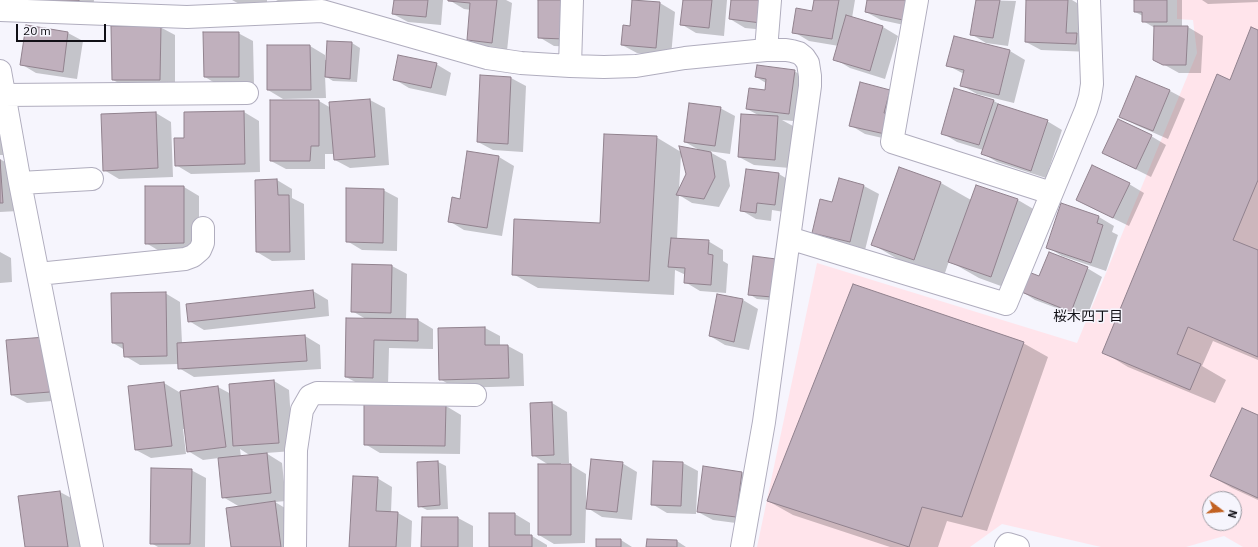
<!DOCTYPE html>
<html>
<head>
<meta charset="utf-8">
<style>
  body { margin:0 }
  #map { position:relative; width:1258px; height:547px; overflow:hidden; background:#f6f5fd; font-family:"IBM Plex Sans",sans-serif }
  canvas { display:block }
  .north { position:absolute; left:1202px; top:491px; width:40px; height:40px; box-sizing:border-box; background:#f6f5fd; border:1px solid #9a99a1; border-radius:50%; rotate:106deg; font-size:11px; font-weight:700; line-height:16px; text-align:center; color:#111016 }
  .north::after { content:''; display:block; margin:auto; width:14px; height:18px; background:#c26121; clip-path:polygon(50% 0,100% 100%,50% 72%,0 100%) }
  .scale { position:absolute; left:16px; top:24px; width:90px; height:18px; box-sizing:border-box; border:2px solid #111016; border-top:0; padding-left:5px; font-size:12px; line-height:14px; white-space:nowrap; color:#111016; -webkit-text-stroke:3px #f6f5fd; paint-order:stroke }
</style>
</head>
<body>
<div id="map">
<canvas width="1258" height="547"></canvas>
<div class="north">N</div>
<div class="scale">20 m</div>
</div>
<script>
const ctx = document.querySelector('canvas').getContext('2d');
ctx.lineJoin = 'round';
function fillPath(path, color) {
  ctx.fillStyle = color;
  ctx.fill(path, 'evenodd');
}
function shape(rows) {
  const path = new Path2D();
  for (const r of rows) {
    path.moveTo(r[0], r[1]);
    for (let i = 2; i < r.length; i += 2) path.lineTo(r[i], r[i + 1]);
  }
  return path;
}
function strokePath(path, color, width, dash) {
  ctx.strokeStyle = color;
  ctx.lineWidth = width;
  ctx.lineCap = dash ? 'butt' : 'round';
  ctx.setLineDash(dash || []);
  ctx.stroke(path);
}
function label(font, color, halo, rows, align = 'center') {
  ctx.font = font + ' "IBM Plex Sans","Noto Sans JP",sans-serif';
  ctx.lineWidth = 3;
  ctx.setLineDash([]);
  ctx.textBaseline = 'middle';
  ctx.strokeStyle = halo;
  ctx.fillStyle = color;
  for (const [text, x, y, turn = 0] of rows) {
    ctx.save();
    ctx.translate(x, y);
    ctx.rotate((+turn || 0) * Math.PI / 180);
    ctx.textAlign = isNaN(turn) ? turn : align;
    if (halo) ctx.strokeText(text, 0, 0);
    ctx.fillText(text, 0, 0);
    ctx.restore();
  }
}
fillPath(shape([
  [1177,0,1258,0,1258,547,1243,547,1224,536,1186,547,1101,547,1002,524,970,547,757,547,817,263,1077,343,1197,53,1193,20,1177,19],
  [1210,499,1234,499,1234,523,1210,523]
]), '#ffe4eb');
fillPath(shape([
  [44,0,94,0,93,9],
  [232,0,267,0,267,7,245,7],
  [276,0,324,0,324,8,289,7],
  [395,0,443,0,441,25,408,22,393,14],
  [449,0,506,0,512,3,507,51,483,49,468,40,471,10,464,9],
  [539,0,579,47,554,46,539,37],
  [684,0,727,0,724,36,696,33,681,24],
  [732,0,776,31,745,28,730,19],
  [815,0,855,0,852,18,883,27,898,36,885,79,850,68,835,59,839,46,809,41,794,32,813,12],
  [868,0,918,28,881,20,866,12],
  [977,0,1016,1,1008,46,986,43,971,34],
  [1027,0,1072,0,1082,6,1091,52,1041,50,1026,42],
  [1135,0,1182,0,1182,27,1188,27,1203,36,1201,73,1179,73,1154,59,1155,28,1143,21,1143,16,1135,12],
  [1202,0,1258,0,1258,2,1208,4],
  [633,1,660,3,675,12,671,56,637,53,622,45,631,27],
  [160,27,175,35,175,88,128,88,113,80],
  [1258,31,1258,360,1213,341,1202,366,1226,380,1215,403,1128,367,1103,352,1230,81],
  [68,33,83,41,77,79,36,73,21,64],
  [238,33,253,41,254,85,220,86,205,77],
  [955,37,1010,51,1025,60,1014,103,977,94,961,85,964,74,947,65],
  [352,43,360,48,357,82,333,81,325,76,326,98,283,99,268,90,268,46,310,46,325,55,325,60,327,60],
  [436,64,451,73,446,96,409,88,394,79],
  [794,71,809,80,804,122,782,120,793,126,790,168,754,165,739,157,760,116,747,109,766,91,766,83,756,77],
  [1137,77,1170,91,1185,99,1168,139,1136,125,1121,117],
  [511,78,526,86,523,152,493,150,478,142],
  [890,91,905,99,900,142,865,134,850,125],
  [0,97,7,155,0,155],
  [370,100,385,108,389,165,350,168,335,160,334,154,325,154,325,169,286,169,271,161,271,101,319,101,331,108],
  [994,101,1004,107,1047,121,1062,130,1046,178,997,162,982,153,983,150,957,142,942,133],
  [720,108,735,116,730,154,708,151,726,161,730,186,719,207,692,203,679,195,677,239,708,241,723,250,723,261,728,264,726,293,700,291,685,282,686,275,675,270,674,295,538,288,513,274,600,224,656,137,681,152,701,151,685,142],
  [681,154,687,174,679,190],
  [244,112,259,121,260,172,191,174,176,165,185,139],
  [156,113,171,122,173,177,119,179,104,170],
  [1151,136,1166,145,1151,177,1103,153],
  [499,157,514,166,502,236,464,230,449,221,460,200],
  [0,159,15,168,18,211,0,212],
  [1093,166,1129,184,1144,193,1129,226,1092,208,1077,199],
  [899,168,941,183,971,200,976,186,1018,200,1047,217,1027,272,1040,277,1087,268,1102,277,1086,319,1035,300,1021,291,1020,293,979,278,949,261,944,276,901,261,872,244],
  [747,170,779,174,794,183,790,213,772,210,771,221,756,219,741,210],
  [840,179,864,186,879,194,865,250,828,241,813,232,833,203],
  [277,180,292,189,292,198,304,204,305,260,272,261,257,252],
  [184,187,199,196,199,251,161,252,146,243],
  [383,190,398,198,397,251,362,250,347,241],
  [1062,205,1099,217,1114,226,1112,232,1118,235,1106,271,1062,256,1047,247],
  [0,252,11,258,12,282,0,283],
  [754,258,780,301,757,299,749,294],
  [353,265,392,266,407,274,406,320,418,320,433,329,433,349,389,348,388,386,361,385,346,377,366,319,352,311],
  [313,291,328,300,329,316,204,330,189,321],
  [165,293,180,302,182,343,305,336,320,345,321,369,194,377,179,368,179,364,140,365,125,356,125,350,113,343],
  [743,300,758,309,749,350,725,345,710,336],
  [485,328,500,336,500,346,508,346,523,354,524,386,455,388,440,379],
  [46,338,65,400,27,403,12,395],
  [1023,343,1048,357,987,531,947,521,938,547,890,547,793,515,768,501],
  [274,381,289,390,293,451,266,453,282,463,286,501,275,502,290,511,295,547,232,547,240,507,223,497,219,458,203,460,188,451,185,429,183,429,186,454,151,458,136,450,164,383,179,392,218,387,231,394],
  [240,449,251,456,241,457],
  [552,403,567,412,569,463,561,463,561,465,571,465,586,474,586,505,587,505,622,463,637,472,632,520,602,517,586,507,585,543,554,544,539,535,549,465,533,455],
  [446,406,461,415,460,454,380,453,365,444],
  [1258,417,1258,500,1232,488,1211,476],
  [438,462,446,466,448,509,427,510,419,506],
  [683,463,698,471,696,514,667,513,652,504],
  [191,470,206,478,205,547,158,547,151,543],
  [742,473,757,481,751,525,713,520,698,512],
  [377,478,392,487,391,512,398,513,412,521,411,547,350,547],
  [60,492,75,500,82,547,26,547,19,497],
  [490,514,515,514,530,523,530,536,532,536,547,545,547,547,490,547],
  [423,518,458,518,473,526,473,547,422,547],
  [621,540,632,547,597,547],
  [677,541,686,547,647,547]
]), '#0003');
const building = shape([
  [43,0,79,0,79,1,43,2,43,0],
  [394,0,428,0,426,17,392,14,394,0],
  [448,0,497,0,492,43,467,40,470,3,448,1,448,0],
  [538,0,565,0,564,39,538,38,538,0],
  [632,0,660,2,656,48,621,45,623,25,630,26,632,0],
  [683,0,712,0,709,28,680,25,683,0],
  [731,0,764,0,761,23,729,19,731,0],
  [814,0,839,0,832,39,792,33,796,8,812,11,814,0],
  [867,0,907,0,903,20,865,12,867,0],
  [976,0,1000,0,993,38,970,35,976,0],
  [1026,0,1068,0,1066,33,1077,33,1076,44,1025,42,1026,0],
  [1134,0,1167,0,1167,22,1142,22,1142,12,1134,12,1134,0],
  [846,15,883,26,870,71,833,60,846,15],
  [26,25,68,32,63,72,20,65,26,25],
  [111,26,161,26,160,80,112,80,111,26],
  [1154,26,1188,26,1186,65,1163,65,1153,60,1154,26],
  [1251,27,1258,30,1258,180,1233,240,1258,250,1258,357,1188,327,1177,354,1201,364,1190,390,1102,353,1217,74,1230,80,1251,27],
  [203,32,239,32,239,77,204,77,203,32],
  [954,36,1010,50,999,95,960,86,964,70,946,66,954,36],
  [327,41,352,42,350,79,325,77,327,41],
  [267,45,310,45,311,90,267,90,267,45],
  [398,55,437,63,431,88,393,80,398,55],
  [757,65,795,70,789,114,746,109,749,88,765,90,766,79,755,77,757,65],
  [480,75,511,77,508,144,477,142,480,75],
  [1136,76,1170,90,1153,131,1119,117,1136,76],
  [860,82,890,90,884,113,890,114,885,134,849,126,860,82],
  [954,88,994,100,979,145,941,134,954,88],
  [370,99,375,157,334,160,329,102,370,99],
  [270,100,319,100,319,146,311,146,310,161,270,161,270,100],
  [689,103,721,107,715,146,684,142,689,103],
  [998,104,1048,120,1031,171,981,154,998,104],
  [244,111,245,164,175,166,174,138,184,138,184,112,244,111],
  [156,112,158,168,103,171,101,114,156,112],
  [741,114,778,116,775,160,738,157,741,114],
  [1118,119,1152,135,1136,169,1102,153,1118,119],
  [604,134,657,136,649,281,512,275,514,219,600,223,604,134],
  [679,146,711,152,715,177,704,199,676,195,686,174,679,146],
  [467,151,499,156,487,228,448,222,452,197,460,199,467,151],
  [0,160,3,203,0,203,0,160],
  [1092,165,1130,183,1113,218,1076,200,1092,165],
  [899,167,941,182,914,260,871,245,899,167],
  [746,169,779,173,775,205,757,203,756,213,740,211,746,169],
  [839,178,864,185,850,242,812,233,820,199,832,202,839,178],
  [277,179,278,195,289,195,290,252,256,252,255,180,277,179],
  [976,185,1018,199,991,277,948,262,976,185],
  [145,186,184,186,184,243,145,244,145,186],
  [346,188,384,189,383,243,346,242,346,188],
  [1061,203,1099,216,1097,223,1103,225,1091,263,1046,248,1061,203],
  [671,238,709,240,708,254,713,255,711,285,684,283,685,268,668,267,671,238],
  [1049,252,1088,267,1071,312,1019,291,1026,271,1039,276,1049,252],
  [753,256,776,259,772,297,748,295,753,256],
  [352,264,392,265,391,313,351,312,352,264],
  [853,284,1024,342,962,517,922,507,909,547,767,501,853,284],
  [313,290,315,308,188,322,186,304,313,290],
  [166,292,167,356,124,357,123,343,112,343,111,293,166,292],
  [717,294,743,299,734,342,709,336,717,294],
  [346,318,418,319,418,341,374,340,373,378,345,377,346,318],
  [485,327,485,345,508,345,509,378,439,380,438,328,485,327],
  [305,335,307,361,178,369,177,343,305,335],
  [46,337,50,392,11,395,6,340,46,337],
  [274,380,279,443,233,446,229,384,274,380],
  [164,382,172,446,135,450,128,386,164,382],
  [218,386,226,447,187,452,180,391,218,386],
  [552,402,554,455,532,456,530,403,552,402],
  [364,404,446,405,445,446,364,445,364,404],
  [1242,408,1258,415,1258,498,1210,476,1242,408],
  [267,453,271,493,222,498,218,458,267,453],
  [591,459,623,462,617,512,586,509,591,459],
  [438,461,440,505,418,507,417,462,438,461],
  [653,461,683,462,681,506,651,505,653,461],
  [538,464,571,464,571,535,538,535,538,464],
  [703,466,742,472,736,517,697,512,703,466],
  [151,468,192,469,190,544,150,544,151,468],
  [353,476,378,477,376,511,398,512,396,547,349,547,353,476],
  [60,491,68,547,25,547,18,496,60,491],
  [275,501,281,547,231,547,226,508,275,501],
  [489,513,515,513,515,535,532,535,532,547,489,547,489,513],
  [422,517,458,517,458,547,421,547,422,517],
  [596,539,621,539,621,547,596,547,596,539],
  [647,539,677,540,677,547,646,547,647,539]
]);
fillPath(building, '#c0b0bd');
strokePath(building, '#91828e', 1);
const minor = shape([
  [572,0,570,66,604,67,636,66,685,58,766,50,786,50,792,51,799,53,804,57,808,63,810,76,810,86,789,238,764,422,742,547],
  [917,0,892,142,1051,193],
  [0,10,187,17,322,11,487,58,521,63,570,66],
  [766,50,770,0],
  [0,71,20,183,92,547],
  [4,95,247,93],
  [20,183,92,179],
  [789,238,1006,304,1086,110,1090,97,1092,84,1089,0],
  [38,274,185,259,193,256,200,250,203,243,203,228],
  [295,547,296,450,302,410,310,396,317,393,475,395],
  [1006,547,1008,544,1018,547]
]);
strokePath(minor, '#b0adbe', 24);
strokePath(minor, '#fff', 22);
label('14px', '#111016', '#f6f5fd', [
  ["桜木四丁目",1088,317]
]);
</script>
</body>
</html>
